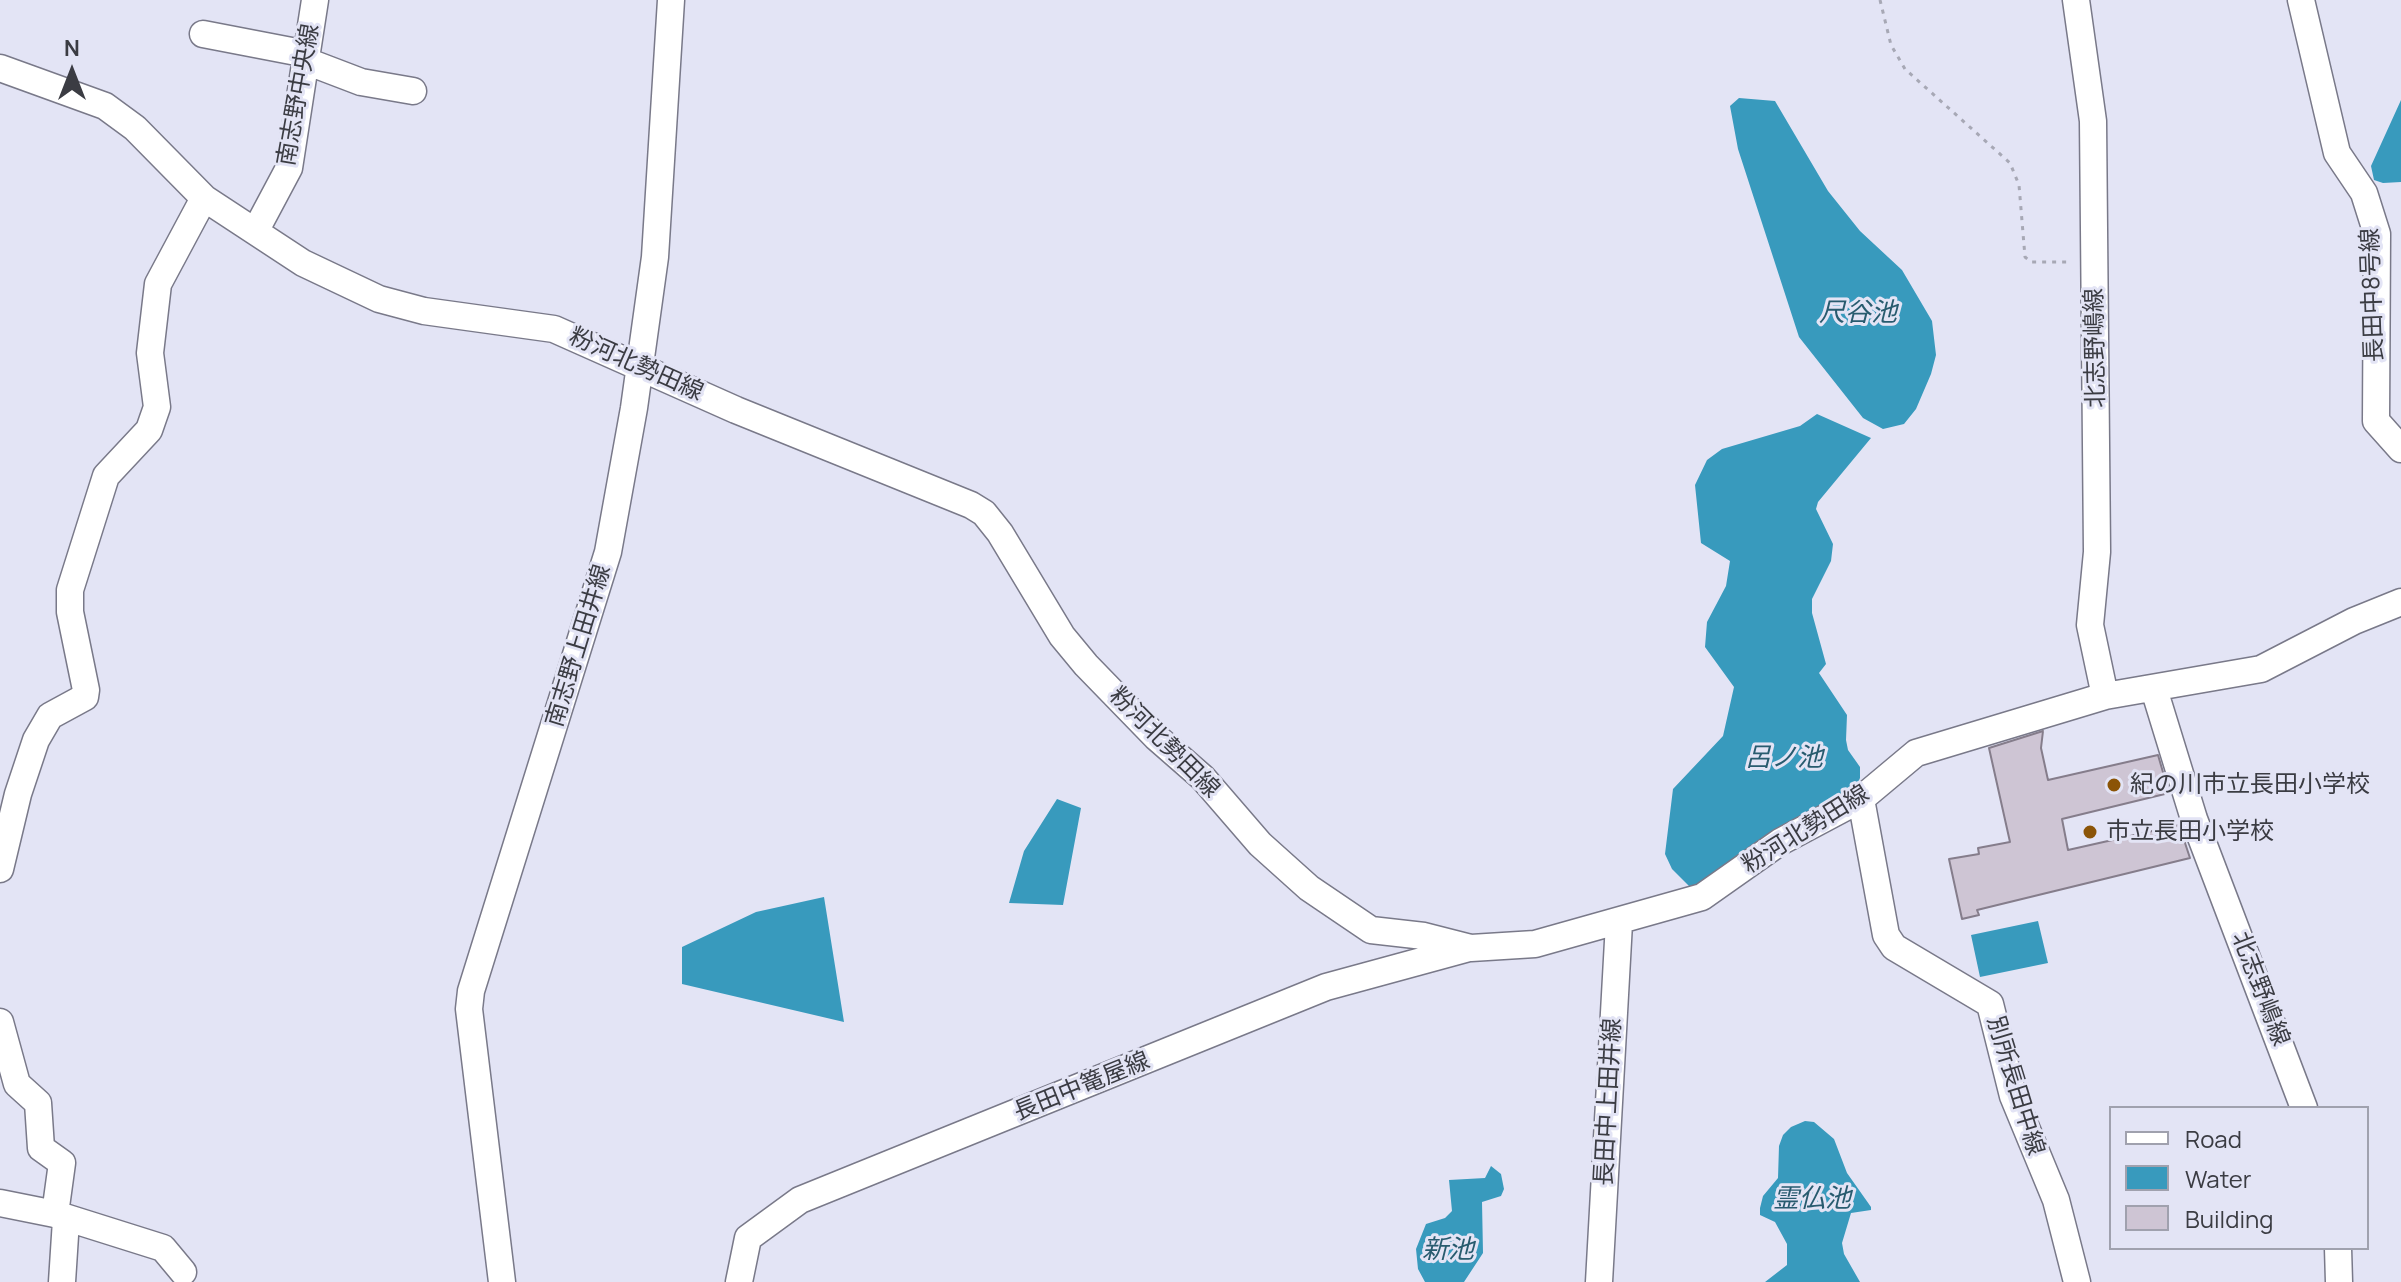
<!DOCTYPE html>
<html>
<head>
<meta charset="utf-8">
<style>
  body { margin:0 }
  #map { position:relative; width:2401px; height:1282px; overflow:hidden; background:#e3e4f5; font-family:Manrope,sans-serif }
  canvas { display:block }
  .legend { position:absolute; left:2109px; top:1106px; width:260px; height:144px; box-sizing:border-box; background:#e3e4f5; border:2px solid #a0a1ae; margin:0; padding:10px 14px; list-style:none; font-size:24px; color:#3b3c43 }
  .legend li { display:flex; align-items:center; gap:16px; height:40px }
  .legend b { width:40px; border:2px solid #a0a1ae }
  .north { position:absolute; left:32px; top:32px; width:80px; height:80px; -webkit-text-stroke:6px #e3e4f5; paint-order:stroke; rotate:0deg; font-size:22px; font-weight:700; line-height:32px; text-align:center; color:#3b3c43 }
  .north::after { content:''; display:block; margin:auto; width:28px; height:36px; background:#3b3c43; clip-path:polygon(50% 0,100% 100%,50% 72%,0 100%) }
</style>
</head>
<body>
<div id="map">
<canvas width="2401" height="1282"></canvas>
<ul class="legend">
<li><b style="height:10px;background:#fff"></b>Road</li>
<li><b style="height:22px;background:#389abd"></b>Water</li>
<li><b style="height:22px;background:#cec5d4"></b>Building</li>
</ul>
<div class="north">N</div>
</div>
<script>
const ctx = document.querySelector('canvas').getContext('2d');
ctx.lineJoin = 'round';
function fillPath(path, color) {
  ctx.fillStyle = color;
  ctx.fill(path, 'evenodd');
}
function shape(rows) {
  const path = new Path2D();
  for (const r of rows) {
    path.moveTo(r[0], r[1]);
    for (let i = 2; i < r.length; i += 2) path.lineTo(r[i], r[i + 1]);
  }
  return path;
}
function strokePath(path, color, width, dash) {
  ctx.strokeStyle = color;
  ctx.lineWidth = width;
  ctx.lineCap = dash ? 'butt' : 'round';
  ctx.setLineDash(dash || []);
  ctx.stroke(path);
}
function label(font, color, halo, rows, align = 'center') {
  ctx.font = font + ' Manrope,"Noto Sans JP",sans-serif';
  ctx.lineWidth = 6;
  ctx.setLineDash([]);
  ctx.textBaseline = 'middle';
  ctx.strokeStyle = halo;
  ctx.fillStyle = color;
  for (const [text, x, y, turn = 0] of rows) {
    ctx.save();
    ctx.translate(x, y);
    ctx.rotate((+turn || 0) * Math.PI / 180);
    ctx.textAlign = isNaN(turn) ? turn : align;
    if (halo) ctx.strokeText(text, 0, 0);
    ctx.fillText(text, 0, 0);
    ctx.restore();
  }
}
fillPath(shape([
  [1739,98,1775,101,1828,191,1860,231,1902,270,1932,321,1936,355,1931,374,1916,409,1904,424,1883,429,1863,418,1799,337,1738,149,1730,106],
  [2401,100,2401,182,2383,183,2374,180,2371,166],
  [1817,414,1871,438,1818,502,1816,509,1833,544,1831,561,1812,599,1812,613,1826,664,1819,673,1847,715,1846,740,1848,750,1860,767,1860,778,1856,787,1694,891,1672,869,1665,854,1673,789,1723,736,1734,687,1705,647,1707,622,1726,586,1730,561,1701,543,1695,485,1707,460,1722,449,1800,426],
  [1057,799,1081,808,1063,905,1009,903,1024,851],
  [824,897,844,1022,682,984,682,947,756,912],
  [2038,921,2048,963,1980,977,1971,935],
  [1805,1121,1814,1122,1834,1139,1847,1173,1871,1207,1871,1210,1851,1213,1842,1243,1844,1254,1860,1282,1765,1282,1787,1265,1787,1244,1775,1222,1760,1215,1760,1208,1763,1196,1778,1178,1779,1146,1783,1135,1791,1127],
  [1491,1166,1501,1174,1504,1189,1501,1196,1482,1202,1483,1253,1464,1282,1425,1282,1418,1269,1416,1249,1426,1224,1445,1218,1452,1211,1449,1180,1485,1178]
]), '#389abd');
const building = shape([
  [2043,731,2041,748,2048,780,2158,755,2169,793,2062,819,2068,850,2179,825,2190,858,1977,910,1979,915,1962,919,1949,859,1979,854,1978,848,2010,842,1989,748,2043,731]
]);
fillPath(building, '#cec5d4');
strokePath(building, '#857d8b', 2);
const minor = shape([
  [2076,0,2093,121,2097,552,2090,625,2105,696],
  [2301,0,2337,153,2364,193,2377,234,2376,421,2401,449],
  [203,34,307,54],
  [306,61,361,82,413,91],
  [0,68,105,106,135,128,204,198,303,263,379,299,424,311,554,329,736,410,971,505,984,513,1000,533,1062,636,1086,665,1156,737,1203,778,1260,844,1309,888,1371,930,1424,936,1471,948,1535,944,1702,897,1780,842,1861,799,1916,753,2105,696,2261,669,2354,621,2401,602],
  [256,230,289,168,315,0],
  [2154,689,2194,819,2304,1108],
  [1861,799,1886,935,1894,947,1990,1004,2013,1096,2056,1200,2077,1282],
  [0,869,18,794,36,740,50,716,85,697,86,690,70,612,70,590,106,476,149,430,157,407,150,353,158,284,204,198],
  [0,1022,17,1084,38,1103,41,1148,62,1163,55,1214],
  [0,1203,55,1214,163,1248,183,1272],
  [2338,1248,2339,1282],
  [62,1282,66,1220],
  [502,1282,469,1009,471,991,608,552,634,408,655,257,671,0],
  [739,1282,748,1238,800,1200,1326,987,1469,948],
  [1599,1282,1619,923]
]);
strokePath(minor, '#797989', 29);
strokePath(shape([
  [1880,0,1891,45,1905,69,2010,163,2019,185,2025,257,2031,262,2072,262]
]), '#a7a8b5', 3, [4, 6]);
strokePath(minor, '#fff', 26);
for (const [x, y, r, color] of [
  [2114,785,8,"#8b5407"],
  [2090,832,8,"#8b5407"]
]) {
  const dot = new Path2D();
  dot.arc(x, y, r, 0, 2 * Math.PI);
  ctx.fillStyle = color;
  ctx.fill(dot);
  strokePath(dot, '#e3e4f5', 3);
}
label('24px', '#3b3c43', '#e3e4f5', [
  ["南志野中央線",299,95,-80],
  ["長田中8号線",2373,295,-92],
  ["北志野嶋線",2096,348,-91],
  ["粉河北勢田線",636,365,24],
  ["南志野上田井線",579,646,-73],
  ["粉河北勢田線",1164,743,45],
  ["粉河北勢田線",1806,830,-32],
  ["北志野嶋線",2260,989,69],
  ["別所長田中線",2015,1086,73],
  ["長田中篭屋線",1082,1087,-22],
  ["長田中上田井線",1609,1102,-87]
]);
label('24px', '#3b3c43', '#e3e4f5', [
  ["紀の川市立長田小学校",2130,785],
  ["市立長田小学校",2106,832]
], 'left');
label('italic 26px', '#285b6f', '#e3e4f5', [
  ["尺谷池",1858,314],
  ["呂ノ池",1784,759],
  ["霊仏池",1812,1200],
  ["新池",1448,1251]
]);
</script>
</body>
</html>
